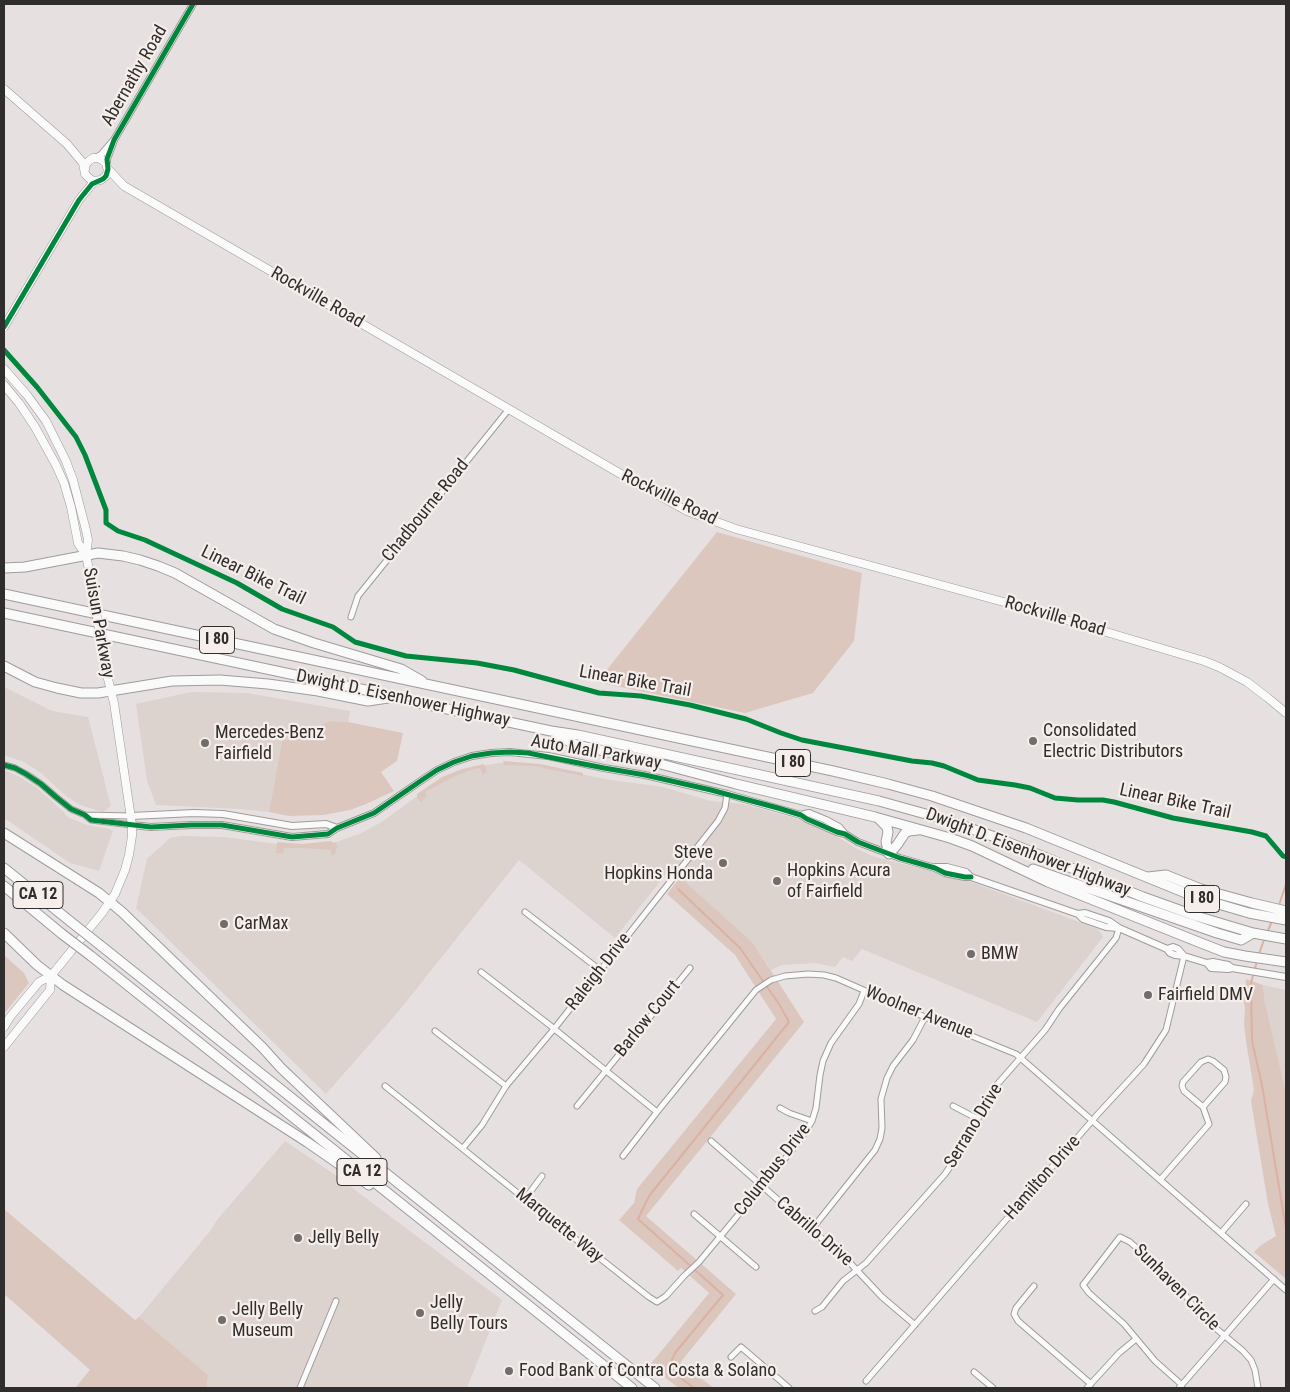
<!DOCTYPE html>
<html>
<head>
<meta charset="utf-8">
<style>
  body { margin:0 }
  #map { position:relative; width:1290px; height:1392px; overflow:hidden; background:#e6e1e0; font-family:"Roboto Condensed",sans-serif }
  canvas { display:block }
  .frame { position:absolute; inset:0; border:5px solid #302e2c; pointer-events:none }
</style>
</head>
<body>
<div id="map">
<canvas width="1290" height="1392"></canvas>
<div class="frame"></div>
</div>
<script>
const ctx = document.querySelector('canvas').getContext('2d');
ctx.lineJoin = 'round';
function fillPath(path, color) {
  ctx.fillStyle = color;
  ctx.fill(path, 'evenodd');
}
function shape(rows) {
  const path = new Path2D();
  for (const r of rows) {
    path.moveTo(r[0], r[1]);
    for (let i = 2; i < r.length; i += 2) path.lineTo(r[i], r[i + 1]);
  }
  return path;
}
function strokePath(path, color, width, dash) {
  ctx.strokeStyle = color;
  ctx.lineWidth = width;
  ctx.lineCap = dash ? 'butt' : 'round';
  ctx.setLineDash(dash || []);
  ctx.stroke(path);
}
function label(font, color, halo, rows, align = 'center') {
  ctx.font = font + ' "Roboto Condensed",sans-serif';
  ctx.lineWidth = 4.5;
  ctx.setLineDash([]);
  ctx.textBaseline = 'middle';
  ctx.strokeStyle = halo;
  ctx.fillStyle = color;
  for (const [text, x, y, turn = 0] of rows) {
    ctx.save();
    ctx.translate(x, y);
    ctx.rotate((+turn || 0) * Math.PI / 180);
    ctx.textAlign = isNaN(turn) ? turn : align;
    if (halo) ctx.strokeText(text, 0, 0);
    ctx.fillText(text, 0, 0);
    ctx.restore();
  }
}
fillPath(shape([
  [4,687,52,711,88,717,111,806,103,812,80,805,65,795,41,773,24,762,4,755],
  [191,692,247,693,350,711,348,722,329,721,298,737,282,741,269,812,240,809,156,805,147,781,136,704],
  [499,763,521,763,555,769,611,780,663,787,711,801,743,804,809,822,828,831,857,849,875,857,963,879,1098,929,1103,937,1037,1022,862,949,852,961,843,957,835,967,815,963,782,965,771,970,753,943,680,877,667,873,615,938,519,860,398,1012,326,1094,136,908,147,859,170,838,180,836,224,837,300,847,330,844,359,834,380,823,426,790,452,774,476,767],
  [4,770,20,777,36,787,65,813,65,815,70,818,87,825,109,829,113,831,99,871,70,863,4,818],
  [1263,985,1286,990,1286,1093,1265,1002],
  [285,1141,331,1172,502,1300,467,1388,207,1388,208,1375,139,1317,211,1230,217,1220]
]), '#dcd2ce');
fillPath(shape([
  [717,532,862,573,854,641,813,693,745,713,597,682],
  [329,721,348,722,403,733,397,761,381,772,394,791,366,804,350,810,323,815,289,816,269,812,282,741,298,737],
  [503,761,540,764,583,773,583,776,534,766,504,765],
  [484,764,487,772,484,773,484,777,480,768,470,770,455,776,425,792,427,796,421,802,417,798,417,794,420,792,442,777,462,769],
  [331,841,334,843,336,843,337,846,336,852,334,855,331,855,331,850,304,848,284,848,283,853,276,853,277,842,302,844],
  [680,877,753,943,804,1022,646,1216,736,1294,680,1363,714,1388,679,1388,649,1366,709,1293,681,1268,678,1271,619,1220,634,1203,637,1189,776,1019,735,955,667,894],
  [4,955,24,973,29,983,4,1014],
  [1246,979,1263,985,1265,1002,1286,1093,1286,1279,1254,1252,1261,1245,1276,1236,1268,1204,1251,1101,1254,1090,1246,1041,1244,1025,1245,1008,1242,993,1245,992],
  [4,1209,135,1320,139,1317,208,1375,207,1388,75,1388,90,1370,4,1294]
]), '#dcc7bf');
strokePath(shape([
  [678,889,740,948,779,1004,789,1022,649,1196,638,1219,723,1295,675,1353,671,1362,673,1372,694,1388],
  [1279,905,1286,884],
  [1267,933,1272,921],
  [1259,954,1265,937],
  [1257,961,1251,983,1252,1041,1262,1085,1286,1229]
]), '#dbb2a2', 2);
const minor = shape([
  [351,617,358,596,509,409],
  [4,765,15,768,26,774,41,784,56,797,71,809,85,815,91,820,132,825],
  [85,815,131,816],
  [525,912,600,970],
  [481,972,547,1023,657,1112],
  [435,1031,506,1086],
  [385,1086,525,1199,649,1297,657,1302,666,1296,684,1276,699,1262,793,1149,804,1134,812,1121,816,1108,820,1075,823,1061,831,1043,859,1004,864,991],
  [577,1106,690,968],
  [953,1106,978,1119],
  [780,1108,789,1113,812,1121],
  [711,1141,852,1265,882,1297,915,1325],
  [463,1148,482,1125,506,1086,554,1029,718,821,725,808,727,794],
  [623,1156,657,1112,756,990,771,980,785,976,808,974,824,975,836,978,925,1017,1016,1054,1286,1290],
  [1160,1180,1209,1124,1203,1107,1225,1082,1226,1077,1224,1070,1213,1061,1208,1059,1201,1062,1183,1082,1182,1086,1184,1091,1203,1107],
  [525,1199,542,1176],
  [694,1214,756,1267],
  [812,1229,875,1150,880,1139,882,1128,881,1099,887,1078,893,1066,913,1040,925,1017],
  [1221,1233,1246,1204],
  [1034,1286,1016,1308,1014,1314,1018,1321,1091,1384],
  [815,1311,822,1307,843,1281,866,1263,945,1174,962,1149,994,1088,1045,1030,1059,1009,1116,938,1119,928],
  [731,1357,741,1347,789,1388],
  [974,1372,993,1388],
  [866,1381,1097,1115,1144,1064,1166,1030,1184,956],
  [1182,1385,1155,1361,1124,1324,1089,1293,1083,1285,1120,1237,1130,1242,1180,1287,1192,1305,1201,1316,1243,1351,1251,1360,1255,1370,1258,1388],
  [300,1388,336,1301],
  [1087,1388,1119,1353,1136,1339],
  [1179,1388,1274,1279]
]);
const tertiary = shape([
  [95,158,101,155,113,141],
  [107,165,107,159,114,140,193,4],
  [801,815,809,813,826,820,839,827,845,834],
  [131,816,194,813,223,814,292,826,326,824,337,828],
  [132,825,151,827,191,825,222,825,292,837,328,834,337,828,374,813,422,780,437,770,454,762,472,756,491,753,510,752,548,756,604,768,645,775,727,794,801,815,807,819,837,832,845,834,858,842,900,858,935,868,945,873,965,877,971,877],
  [935,867,947,867,966,872,971,877,1078,914,1083,919,1106,927,1118,928],
  [1078,914,1085,913,1109,921,1119,928,1167,949,1170,953,1175,955,1184,956,1207,963,1211,968,1228,969,1232,968,1286,977],
  [1167,949,1173,947,1178,949,1184,956],
  [1207,963,1213,962,1228,965,1232,968]
]);
const secondary = shape([
  [4,89,67,144,83,163,85,174,90,179,94,181,101,180,106,176,108,171,106,163,102,160,98,158,93,158,89,161,86,164,85,169],
  [108,169,124,186,626,477,687,511,736,529,1022,607,1204,661,1219,667,1247,682,1268,698,1286,713],
  [4,327,79,200,92,184,96,181],
  [4,369,27,395,46,421,66,461,73,480,86,530,88,540,86,555],
  [4,385,19,403,35,427,56,465,64,483,71,507,78,543,86,555,91,580],
  [4,1027,10,1017,39,982,51,976,102,913,115,894,125,870,129,855,132,836,132,825,114,703,105,667],
  [4,1047,50,990,51,976]
]);
const motorway = shape([
  [4,568,25,567,98,553,123,556,140,560,158,566,175,573,274,629,314,643,401,669,422,681],
  [4,594,833,771,888,784,932,796,1026,828,1198,898,1249,913,1286,920],
  [4,613,370,691,391,697,551,731,578,735,738,770,879,801,940,818,995,837,1143,897,1196,916,1253,933,1286,939],
  [4,666,35,682,57,688,81,693,98,693,172,681,220,680,268,684,318,691,368,701,388,698],
  [557,735,576,745,638,758,736,784,875,817,950,838,972,846,1048,882,1201,943,1224,952,1245,956,1286,962],
  [879,819,887,827,888,832,886,842,889,854],
  [4,833,99,893,122,912,262,1047,281,1068,376,1158],
  [889,854,897,845,905,833,909,831,918,830],
  [4,868,71,922],
  [1033,869,1217,933,1241,940,1253,933],
  [1148,877,1166,875,1201,889,1252,903,1286,911],
  [4,886,62,934],
  [4,933,37,965,63,985,307,1142,369,1185],
  [100,945,655,1388],
  [91,956,632,1388]
]);
strokePath(minor, '#9f9c9b', 7);
strokePath(tertiary, '#9f9c9b', 8);
strokePath(secondary, '#9f9c9b', 9);
strokePath(motorway, '#9f9c9b', 11);
strokePath(minor, '#fbfafa', 5);
strokePath(tertiary, '#fbfafa', 6);
strokePath(secondary, '#fbfafa', 8);
strokePath(motorway, '#fbfafa', 9);
const secondaryBridge = shape([
  [91,580,105,667]
]);
const motorwayBridge = shape([
  [71,922,100,945],
  [62,934,91,956]
]);
strokePath(secondaryBridge, '#9f9c9b', 9, []);
strokePath(motorwayBridge, '#9f9c9b', 11, []);
strokePath(secondaryBridge, '#fbfafa', 8);
strokePath(motorwayBridge, '#fbfafa', 9);
strokePath(shape([
  [4,327,79,200,92,184,103,179,106,176,108,169,107,159,114,140,193,4],
  [4,350,37,387,76,437,85,455,106,510,106,523,118,531,145,540,237,583,282,609,333,627,355,642,406,656,477,663,514,670,599,693,641,696,690,705,746,719,781,733,802,740,912,761,932,763,944,766,978,780,1015,785,1030,788,1055,798,1078,800,1103,800,1114,802,1173,818,1252,832,1266,836,1283,856,1286,857],
  [4,765,15,768,26,774,41,784,56,797,71,809,85,815,91,820,151,827,191,825,222,825,292,837,328,834,337,828,374,813,422,780,437,770,454,762,472,756,491,753,510,752,528,753,604,768,645,775,711,790,778,808,801,815,807,819,837,832,845,834,858,842,900,858,935,868,945,873,965,877,971,877]
]), '#00873e', 5);
for (const [x, y, r, color] of [
  [1033,741,5,"#706d6b"],
  [205,743,5,"#706d6b"],
  [723,863,5,"#706d6b"],
  [777,881,5,"#706d6b"],
  [224,924,5,"#706d6b"],
  [971,954,5,"#706d6b"],
  [1148,995,5,"#706d6b"],
  [298,1238,5,"#706d6b"],
  [420,1313,5,"#706d6b"],
  [222,1320,5,"#706d6b"],
  [509,1371,5,"#706d6b"]
]) {
  const dot = new Path2D();
  dot.arc(x, y, r, 0, 2 * Math.PI);
  ctx.fillStyle = color;
  ctx.fill(dot);
  strokePath(dot, '#f5eeeb', 2);
}
for (const [x, y, w] of [
  [217,640,35],
  [793,763,35],
  [38,895,50],
  [1202,899,35],
  [362,1172,50]
]) {
  const box = new Path2D();
  box.roundRect(x - w / 2, y - 13.5, w, 27, 4);
  ctx.fillStyle = '#f5eeeb';
  ctx.fill(box);
  strokePath(box, '#302e2c', 1);
}
label('bold 16px', '#302e2c', null, [
  ["I 80",217,640],
  ["I 80",793,763],
  ["CA 12",38,895],
  ["I 80",1202,899],
  ["CA 12",362,1172]
]);
label('18px', '#302e2c', '#f5eeeb', [
  ["Abernathy Road",135,76,-60],
  ["Rockville Road",317,298,30],
  ["Rockville Road",669,498,26],
  ["Chadbourne Road",426,511,-51],
  ["Linear Bike Trail",253,576,26],
  ["Rockville Road",1055,617,16],
  ["Suisun Parkway",98,623,80],
  ["Linear Bike Trail",635,682,10],
  ["Dwight D. Eisenhower Highway",403,699,12],
  ["Auto Mall Parkway",596,753,10],
  ["Linear Bike Trail",1175,802,12],
  ["Dwight D. Eisenhower Highway",1028,853,21],
  ["Raleigh Drive",599,972,-52],
  ["Woolner Avenue",919,1013,22],
  ["Barlow Court",648,1019,-51],
  ["Serrano Drive",974,1126,-59],
  ["Columbus Drive",773,1170,-52],
  ["Hamilton Drive",1043,1178,-49],
  ["Marquette Way",559,1226,39],
  ["Cabrillo Drive",814,1232,41],
  ["Sunhaven Circle",1176,1288,45]
]);
label('18px', '#302e2c', '#f5eeeb', [
  ["Consolidated",1043,731],
  ["Electric Distributors",1043,752],
  ["Mercedes-Benz",215,733],
  ["Fairfield",215,754],
  ["Steve",713,853,"right"],
  ["Hopkins Honda",713,874,"right"],
  ["Hopkins Acura",787,871],
  ["of Fairfield",787,892],
  ["CarMax",234,924],
  ["BMW",981,954],
  ["Fairfield DMV",1158,995],
  ["Jelly Belly",308,1238],
  ["Jelly",430,1303],
  ["Belly Tours",430,1324],
  ["Jelly Belly",232,1310],
  ["Museum",232,1331],
  ["Food Bank of Contra Costa & Solano",519,1371]
], 'left');
</script>
</body>
</html>
